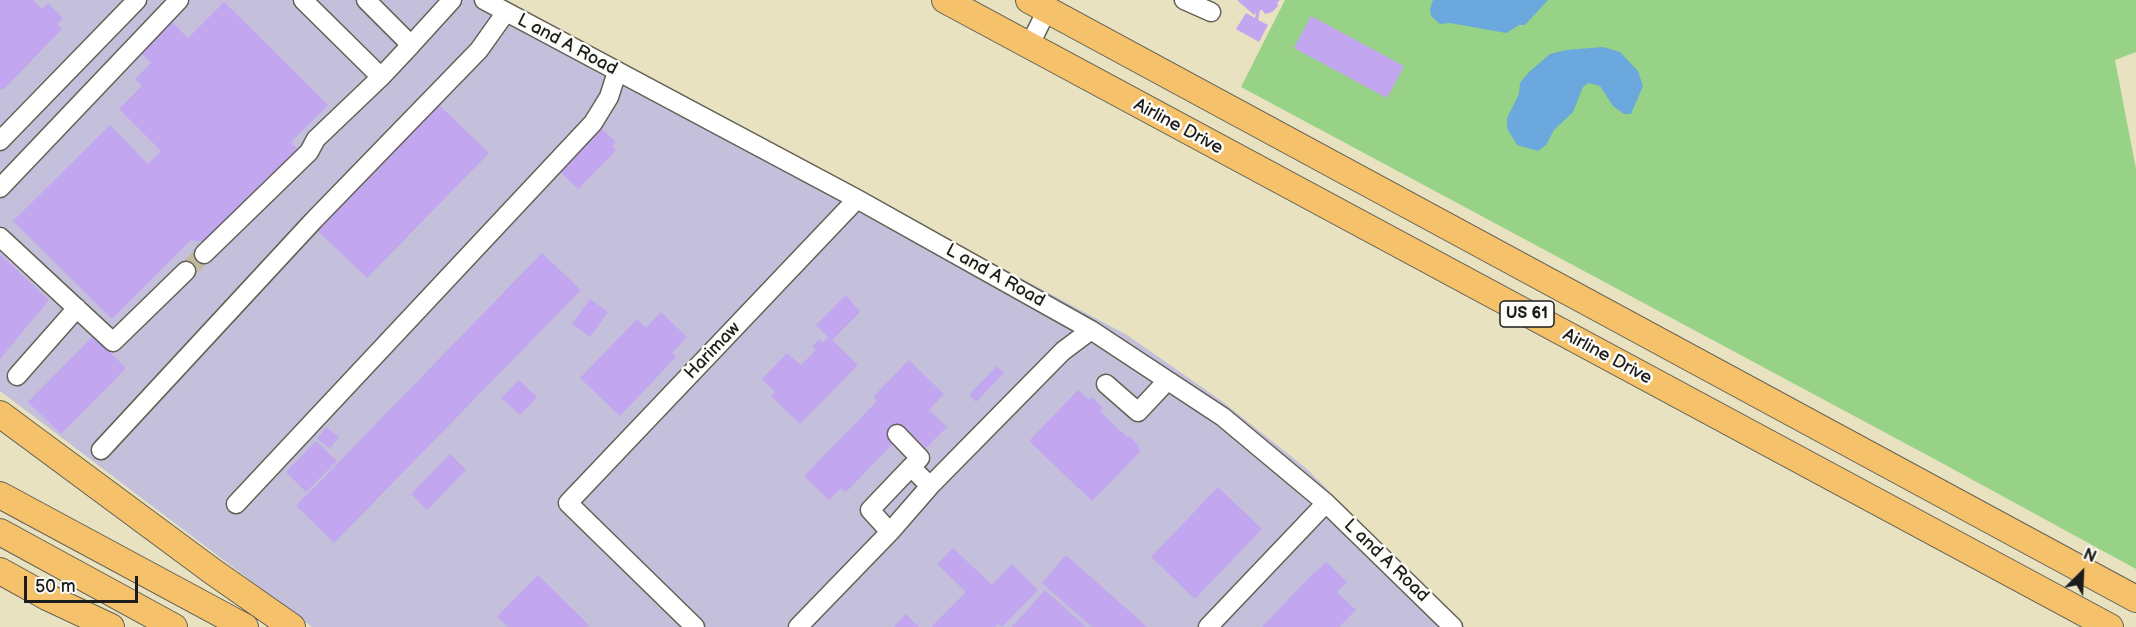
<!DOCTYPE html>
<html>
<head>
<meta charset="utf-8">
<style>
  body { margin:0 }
  #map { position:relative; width:2136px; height:627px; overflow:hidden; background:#e8e2c0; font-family:"Balsamiq Sans",sans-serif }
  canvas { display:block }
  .north { position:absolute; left:2052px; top:543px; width:60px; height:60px; -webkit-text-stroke:4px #fdfcf7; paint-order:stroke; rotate:24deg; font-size:16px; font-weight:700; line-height:24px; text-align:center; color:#1c1c1c }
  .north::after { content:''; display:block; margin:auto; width:21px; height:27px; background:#1c1c1c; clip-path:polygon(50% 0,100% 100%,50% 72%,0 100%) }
  .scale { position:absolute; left:24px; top:576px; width:114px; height:27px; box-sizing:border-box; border:3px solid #1c1c1c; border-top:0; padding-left:8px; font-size:18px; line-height:21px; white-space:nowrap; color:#1c1c1c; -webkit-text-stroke:4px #fdfcf7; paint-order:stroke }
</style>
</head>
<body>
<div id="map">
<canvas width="2136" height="627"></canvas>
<div class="north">N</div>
<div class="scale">50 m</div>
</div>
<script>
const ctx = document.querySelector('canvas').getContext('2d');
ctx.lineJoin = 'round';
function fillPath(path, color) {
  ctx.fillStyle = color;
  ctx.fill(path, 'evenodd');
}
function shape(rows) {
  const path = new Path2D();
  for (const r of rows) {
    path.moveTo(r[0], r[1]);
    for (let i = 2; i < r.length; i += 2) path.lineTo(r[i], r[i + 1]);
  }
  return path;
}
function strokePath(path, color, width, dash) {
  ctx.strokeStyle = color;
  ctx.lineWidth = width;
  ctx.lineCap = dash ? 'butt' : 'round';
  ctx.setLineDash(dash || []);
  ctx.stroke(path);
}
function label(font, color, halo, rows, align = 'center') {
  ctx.font = font + ' "Balsamiq Sans",sans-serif';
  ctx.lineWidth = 5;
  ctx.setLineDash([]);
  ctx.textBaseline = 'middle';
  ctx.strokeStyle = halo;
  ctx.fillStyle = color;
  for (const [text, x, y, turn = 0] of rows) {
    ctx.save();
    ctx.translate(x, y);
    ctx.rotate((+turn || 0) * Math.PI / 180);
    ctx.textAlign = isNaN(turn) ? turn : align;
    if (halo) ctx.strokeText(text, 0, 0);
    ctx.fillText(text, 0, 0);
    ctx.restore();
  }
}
fillPath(shape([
  [0,0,501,0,1127,335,1223,402,1307,469,1464,627,312,627,0,391]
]), '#c4c0db');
fillPath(shape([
  [1285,0,2136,0,2136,52,2115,60,2136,169,2136,569,1940,462,1241,87]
]), '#97d286');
fillPath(shape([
  [1433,0,1548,0,1525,25,1519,25,1506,33,1450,23,1440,24,1431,16,1430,9],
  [1603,47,1620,52,1638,71,1643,86,1631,114,1624,114,1613,106,1600,86,1588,83,1583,87,1573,112,1554,130,1546,145,1538,151,1517,145,1507,128,1507,118,1519,94,1520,83,1529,72,1550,54,1566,50]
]), '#6aa8dd');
fillPath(shape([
  [0,0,33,0,42,9,48,3,63,18,57,24,62,29,3,90,0,88],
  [1237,0,1280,0,1277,3,1278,6,1272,12,1265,14,1262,10,1260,10,1258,20,1268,25,1259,42,1236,29,1246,13,1255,18,1256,12,1254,15],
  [224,2,328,105,291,142,297,149,216,232,214,230,205,242,191,240,112,319,13,221,110,125,148,164,161,151,119,109,142,86,135,79,151,63,139,51,170,20,188,38],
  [1311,16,1404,66,1387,98,1294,48],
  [437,103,489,153,367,278,316,229],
  [599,126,616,142,612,146,616,150,578,189,556,168],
  [542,253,581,290,334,543,296,506],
  [0,254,49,300,0,359],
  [846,295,860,312,832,340,858,365,800,424,771,396,775,392,762,379,787,353,801,365,816,350,812,347,819,339,823,343,828,337,816,325],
  [590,299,608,312,590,337,572,324],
  [661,312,687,337,672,353,676,357,620,416,580,378,637,319,646,328],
  [93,336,126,368,61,434,28,402],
  [909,360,944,394,929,410,947,427,926,448,902,425,890,437,895,442,846,492,841,488,829,500,804,476,877,401,873,397],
  [997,366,1004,373,976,402,969,395],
  [519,380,537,397,520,415,501,398],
  [1078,390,1089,400,1092,397,1103,408,1100,411,1128,438,1130,436,1139,446,1138,447,1141,451,1092,501,1029,441],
  [326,427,339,437,330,448,317,439],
  [316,441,337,461,306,492,286,472],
  [450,454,466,470,427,510,411,494],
  [1218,487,1262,529,1195,599,1151,557],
  [953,548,992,585,1012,564,1038,590,1002,627,998,624,995,627,931,627,966,592,937,564],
  [1066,555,1147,627,1092,627,1042,583],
  [1326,562,1347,582,1337,592,1356,610,1339,627,1262,627,1315,571,1316,572],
  [538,575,589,625,586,627,508,627,497,617],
  [1045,590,1086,627,1012,627],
  [906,614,919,627,894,627]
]), '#c2a6ef');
strokePath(shape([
  [186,271,204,254]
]), '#bfba9f', 18, [18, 9]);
const minor = shape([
  [303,0,381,77,411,45,366,0],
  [484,0,857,199,1091,330,1223,417,1326,503,1453,627],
  [1184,0,1211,12],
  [411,45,452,0],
  [1029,46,1047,10,1047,0],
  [0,141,137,0],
  [0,188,179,0],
  [0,237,113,342,186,271],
  [204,254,309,152,316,139,381,77],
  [17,376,77,308],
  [1106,384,1138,412,1167,381],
  [897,434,920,458,911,467],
  [101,450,314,220,479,50,506,12],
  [236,504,593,123,609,97,617,72],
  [890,532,870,510,911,467,930,486],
  [695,627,568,503,857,199],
  [798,627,890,532,930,486,1063,351,1091,330],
  [1208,627,1326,503]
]);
const highway = shape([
  [945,0,2110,627],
  [1029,0,2136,599],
  [0,414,212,571,292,627],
  [0,495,245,627],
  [0,532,174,627],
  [0,571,47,597,111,627]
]);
strokePath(minor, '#636155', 21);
strokePath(highway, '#636155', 28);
strokePath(minor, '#fff', 18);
strokePath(highway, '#f5c16b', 26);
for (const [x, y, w] of [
  [1527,314,54]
]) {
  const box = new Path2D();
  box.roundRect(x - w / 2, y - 13, w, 26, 4.5);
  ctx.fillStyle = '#fdfcf7';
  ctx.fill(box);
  strokePath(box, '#1c1c1c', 1.5);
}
label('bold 16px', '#1c1c1c', null, [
  ["US 61",1527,314]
]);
label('18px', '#1c1c1c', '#fdfcf7', [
  ["L and A Road",567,45,28],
  ["Airline Drive",1178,127,28],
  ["L and A Road",995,276,29],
  ["Harimaw",713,351,-46],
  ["Airline Drive",1607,357,28],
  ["L and A Road",1386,561,44]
]);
</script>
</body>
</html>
